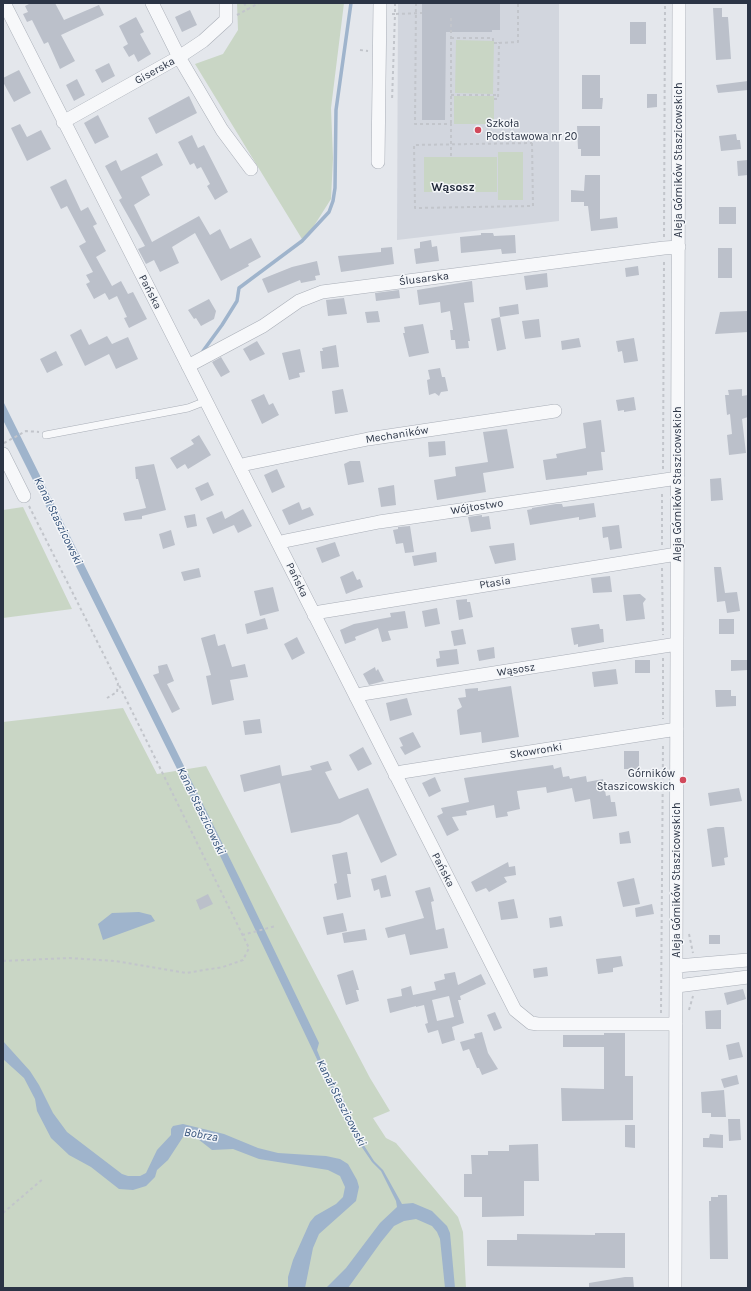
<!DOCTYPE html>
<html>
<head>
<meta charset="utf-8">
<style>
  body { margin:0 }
  #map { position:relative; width:751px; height:1291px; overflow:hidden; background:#e4e7ec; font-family:Karla,sans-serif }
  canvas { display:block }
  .frame { position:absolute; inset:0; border:4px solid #2b3445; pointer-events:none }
</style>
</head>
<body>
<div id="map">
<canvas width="751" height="1291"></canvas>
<div class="frame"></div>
</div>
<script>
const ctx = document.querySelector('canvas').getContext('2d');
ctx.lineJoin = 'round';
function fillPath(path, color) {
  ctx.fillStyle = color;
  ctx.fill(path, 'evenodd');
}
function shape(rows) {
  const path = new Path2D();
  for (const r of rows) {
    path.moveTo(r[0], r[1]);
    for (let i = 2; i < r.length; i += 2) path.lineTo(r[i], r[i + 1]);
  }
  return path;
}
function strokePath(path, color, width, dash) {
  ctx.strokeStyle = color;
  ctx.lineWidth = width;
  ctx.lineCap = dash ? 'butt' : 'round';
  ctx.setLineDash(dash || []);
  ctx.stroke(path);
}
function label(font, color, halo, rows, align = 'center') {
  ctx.font = font + ' Karla,sans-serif';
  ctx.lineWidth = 3;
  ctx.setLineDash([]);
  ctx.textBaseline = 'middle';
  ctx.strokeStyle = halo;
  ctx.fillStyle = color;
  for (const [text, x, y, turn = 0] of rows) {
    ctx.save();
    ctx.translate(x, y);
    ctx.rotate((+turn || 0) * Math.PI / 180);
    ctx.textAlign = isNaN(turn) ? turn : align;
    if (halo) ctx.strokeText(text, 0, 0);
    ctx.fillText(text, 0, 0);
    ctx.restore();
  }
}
fillPath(shape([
  [398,3,559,3,559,221,397,240]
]), '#d2d6de');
fillPath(shape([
  [237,3,344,3,331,108,333,158,331,199,312,229,302,239,195,64,223,54,238,30],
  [456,40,494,41,493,94,455,93],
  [454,96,494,96,494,124,454,124],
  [498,152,523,152,523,200,498,200],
  [424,157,497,157,497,192,424,192],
  [23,507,72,609,3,618,3,510],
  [123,708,157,774,206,766,370,1078,390,1111,373,1118,386,1138,396,1143,458,1217,463,1232,466,1288,3,1288,3,722]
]), '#c9d6c5');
fillPath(shape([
  [3,401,241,881,319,1043,317,1050,327,1075,334,1087,342,1095,347,1111,365,1147,374,1161,383,1170,402,1204,413,1203,432,1211,447,1226,450,1233,455,1288,445,1288,440,1239,437,1232,432,1226,416,1219,404,1221,394,1226,381,1242,348,1288,326,1288,346,1268,380,1223,397,1207,396,1201,381,1171,372,1162,359,1143,325,1076,213,841,3,420],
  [139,912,151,915,155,921,103,940,98,924,112,913],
  [3,1041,30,1071,39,1085,53,1113,67,1132,122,1174,128,1176,140,1176,146,1173,157,1150,171,1135,171,1129,173,1126,183,1124,224,1134,258,1148,278,1153,326,1156,340,1159,348,1164,357,1180,359,1187,356,1201,319,1234,313,1248,305,1288,288,1288,288,1277,293,1260,310,1222,315,1216,336,1204,343,1197,345,1187,340,1176,328,1170,259,1159,233,1149,212,1150,198,1139,186,1135,183,1137,168,1160,157,1170,155,1177,146,1186,133,1190,119,1189,91,1167,69,1155,51,1138,37,1111,35,1099,24,1078,3,1059]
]), '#9fb4cc');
strokePath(shape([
  [203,351,222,325,237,301,239,288,302,241,329,212,333,201,335,188,336,110,351,3]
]), '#9fb4cc', 3.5);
fillPath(shape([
  [31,3,55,3,64,20,99,5,104,15,61,35,75,61,60,69,48,42,44,44,32,20,27,22,23,14,28,12,25,6],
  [422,3,500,3,500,30,492,30,492,32,446,32,445,120,422,120],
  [713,8,722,8,722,17,728,17,731,59,716,60],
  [190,10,197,25,182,32,175,17],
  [136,17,144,32,140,34,151,54,138,62,134,54,129,57,123,47,128,44,119,26],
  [630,22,646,22,646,44,630,44],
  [109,63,115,76,102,83,95,70],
  [19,70,31,93,14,102,3,82,3,78],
  [582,75,600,75,600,98,603,98,602,109,582,109],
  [77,79,85,95,74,101,66,85],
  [748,81,748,90,718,93,716,85],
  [647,94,657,94,657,107,647,108],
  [189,96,197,113,156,134,148,118],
  [98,115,109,137,95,144,84,123],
  [20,124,27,137,41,130,51,149,27,161,11,128],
  [577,126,600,126,600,156,581,156,581,149,578,149],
  [736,134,737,140,740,140,741,149,721,151,719,136],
  [192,135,198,148,204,145,228,192,215,200,207,186,210,184,201,167,197,169,194,163,190,165,178,142],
  [157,153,163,165,141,177,150,195,134,205,152,242,199,216,210,235,220,229,230,249,251,238,261,257,248,264,249,266,221,281,195,233,172,247,179,263,160,272,154,260,146,264,138,249,145,246,119,200,122,198,105,166,116,160,121,171],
  [748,160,748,175,738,176,737,161],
  [585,175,600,175,600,219,617,217,618,228,591,231,588,206,584,206,584,202,571,202,571,190,584,191],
  [66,179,81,211,88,207,97,224,93,226,106,251,96,257,112,286,121,281,128,294,133,292,147,319,129,328,124,318,127,317,117,296,109,300,105,293,94,299,86,284,90,282,86,275,93,272,79,246,86,242,67,206,61,209,50,187],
  [719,207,736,207,736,224,719,224],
  [481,233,493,233,494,236,515,235,516,253,502,254,501,249,461,253,460,237,481,235],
  [431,240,432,247,437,246,439,261,416,264,414,249,420,248,420,242],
  [392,247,394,264,341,272,338,256,381,252,381,248],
  [718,248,732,248,732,278,718,278],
  [317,261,320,275,315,276,316,280,301,283,300,280,268,293,262,279,292,267],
  [638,266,639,275,626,277,625,268],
  [547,273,548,287,526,290,524,276],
  [472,281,474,302,464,303,470,341,468,341,469,348,456,349,455,340,451,340,450,330,453,330,450,311,441,313,440,302,419,305,417,290],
  [399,290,400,298,376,301,375,293],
  [344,298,347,314,328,316,326,300],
  [209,299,216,311,214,319,201,326,196,318,194,319,188,310],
  [518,304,519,314,500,317,499,307],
  [378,311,380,322,367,323,365,312],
  [748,311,748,332,715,334,720,312],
  [500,317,506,349,497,351,491,319],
  [539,319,541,337,525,339,522,321],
  [423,324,429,353,409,357,403,333,405,333,404,327],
  [81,329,89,345,107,336,112,344,128,337,138,359,116,369,109,354,85,366,70,335],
  [579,338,581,347,562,350,561,341],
  [634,338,638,361,624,363,622,351,618,352,616,341],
  [257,341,265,354,250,361,243,349],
  [336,345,339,367,322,369,320,351,323,351,322,348],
  [300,349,305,372,299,373,300,377,289,380,282,353],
  [56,351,63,365,47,373,40,359],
  [221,357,230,372,221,377,212,362],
  [440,368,442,377,445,377,448,391,441,392,439,396,435,393,429,395,427,380,430,379,428,370],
  [343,389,348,412,335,414,332,391],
  [742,389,742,396,748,395,748,417,742,419,746,453,729,455,727,435,732,434,730,414,727,415,725,395,729,395,728,390],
  [264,394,269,405,273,403,279,415,262,424,251,400],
  [634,397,636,410,624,412,624,410,618,411,616,400],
  [601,420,605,452,601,452,603,470,587,472,587,475,546,480,543,460,557,458,556,454,586,448,583,423],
  [507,429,514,468,483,473,486,492,437,500,434,480,456,476,455,467,488,462,483,432],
  [199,435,211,455,188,469,185,464,177,469,170,458,194,444,191,440],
  [445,441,446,455,429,457,428,442],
  [350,461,360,461,364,482,348,485,344,464],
  [154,464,166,510,142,516,142,519,125,521,123,513,146,508,138,479,136,479,135,467],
  [277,469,285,487,272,493,264,475],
  [721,478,723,500,711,501,710,479],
  [208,482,214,495,201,501,195,488],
  [394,485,396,505,381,507,378,488],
  [299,502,302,510,310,507,314,515,289,525,282,510],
  [594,503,596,517,579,520,579,517,530,525,527,510,532,509,532,508,556,504,562,504,563,507],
  [243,509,252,526,238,533,234,525,213,534,206,518,222,511,225,519],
  [195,514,197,526,187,528,184,516],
  [482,515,482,517,489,516,491,529,471,532,468,517],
  [619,525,622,548,610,550,608,537,603,538,602,527],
  [410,526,414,552,405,553,403,543,396,544,393,530,398,529,398,527],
  [171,530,175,545,163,549,159,534],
  [335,542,340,556,322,563,316,548],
  [514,543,516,560,495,564,489,546],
  [436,552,437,562,414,566,412,556],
  [714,567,721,567,725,593,737,592,740,611,727,613,725,601,717,602],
  [199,568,201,577,184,581,181,572],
  [353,571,357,580,360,579,363,587,346,594,340,577],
  [610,576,612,592,593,593,591,578],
  [273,587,279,611,260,616,254,591],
  [640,594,646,599,643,603,645,619,626,621,623,595],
  [467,599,467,602,470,602,473,617,459,620,456,600],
  [437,608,440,624,425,627,422,611],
  [405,611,408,628,388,631,391,640,382,642,378,628,355,637,356,640,345,644,340,630,354,624,391,617,390,613],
  [265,618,268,629,247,634,245,624],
  [719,619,734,619,734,634,719,634],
  [599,624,600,629,603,629,604,642,578,647,578,644,574,645,571,628],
  [463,629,466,644,454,646,451,631],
  [215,634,218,646,225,644,232,667,245,664,248,677,230,680,234,700,212,705,206,676,211,675,201,638],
  [297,637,305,653,292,660,284,644],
  [494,647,495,658,479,661,477,650],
  [457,649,459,664,437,667,436,659,440,658,439,651],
  [635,660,650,660,650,673,635,673],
  [731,660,748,660,748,670,731,671],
  [167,664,174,681,167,684,180,709,172,713,153,675,159,673,158,666],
  [375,667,376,671,378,669,384,681,369,685,363,674],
  [616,669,618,684,594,687,592,672],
  [511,686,519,737,482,743,481,732,460,735,457,710,462,707,458,698,466,697,465,689,478,688,478,691],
  [715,690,731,690,731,696,736,696,736,706,716,707],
  [407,698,412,715,390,721,386,703],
  [260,719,262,733,245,735,243,721],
  [413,732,421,747,405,755,400,747,403,746,399,738],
  [363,747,372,764,358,771,349,755],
  [624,751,639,751,639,769,624,769],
  [328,761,332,770,325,772,339,799,368,788,397,855,381,863,358,814,340,823,291,833,280,783,244,792,240,775,280,765,282,776,312,770,310,766],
  [553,765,554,769,561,767,563,777,569,776,570,779,586,776,587,782,603,779,606,796,610,795,611,802,615,802,617,816,593,819,590,799,575,802,572,788,547,793,546,787,517,791,520,809,507,812,508,816,496,818,494,805,466,811,467,815,452,817,459,830,447,836,437,816,443,813,441,808,469,802,464,778],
  [435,777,441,791,429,797,422,783],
  [739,788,742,801,710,806,708,793],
  [716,827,724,827,728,857,724,858,725,865,712,867,707,829],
  [629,831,631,843,620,844,619,833],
  [347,852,351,874,347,874,351,897,337,900,334,884,337,883,332,855],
  [508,862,509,867,515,866,516,875,504,877,507,882,489,892,486,888,476,892,471,882],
  [386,875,391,896,381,898,379,889,374,891,371,879],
  [634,878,640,904,623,907,617,882],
  [430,887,434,901,431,902,436,930,444,928,448,948,410,955,405,934,388,938,385,928,424,918,415,891],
  [208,894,213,904,200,910,196,900],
  [514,899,518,918,501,920,498,902],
  [652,904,654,914,636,917,635,908],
  [343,913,347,931,327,935,323,917],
  [561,916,563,926,550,928,549,918],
  [365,929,367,940,344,943,342,933],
  [709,935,720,935,720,944,709,944],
  [621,956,623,966,613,968,613,972,598,974,596,959],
  [547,967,548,976,534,978,533,969],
  [353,970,359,990,356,990,359,1001,346,1005,337,975],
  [455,972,458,985,481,974,486,984,460,996,461,1000,458,1000,464,1023,452,1027,455,1040,442,1044,438,1030,428,1033,425,1024,428,1023,424,1005,416,1007,416,1006,390,1013,387,999,402,996,401,989,411,986,413,995,436,990,434,982,445,979,444,974],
  [449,996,454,1017,437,1021,432,1000],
  [743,989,746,999,727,1005,724,993],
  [721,1010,721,1029,706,1029,705,1011],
  [495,1012,502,1028,494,1031,487,1015],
  [482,1032,488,1053,498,1069,482,1075,479,1068,477,1068,469,1049,463,1051,460,1042,475,1038,474,1034],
  [604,1033,625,1033,625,1076,633,1076,633,1120,562,1121,561,1088,604,1089,604,1047,563,1047,563,1035,604,1035],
  [739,1042,743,1057,729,1060,726,1045],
  [737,1075,739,1084,724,1088,721,1079],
  [724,1090,726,1117,711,1117,711,1113,702,1113,701,1092],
  [728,1119,740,1119,741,1140,729,1141],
  [625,1125,635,1125,635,1148,625,1147],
  [710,1134,723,1135,723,1148,703,1147,703,1138,709,1138],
  [538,1144,539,1181,524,1181,524,1216,482,1217,482,1197,464,1197,464,1174,472,1174,471,1155,488,1155,488,1151,509,1151,509,1145],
  [718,1195,727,1195,728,1259,710,1259,709,1201,711,1201,711,1197,718,1197],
  [595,1233,625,1233,625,1268,487,1266,487,1240,517,1240,517,1234,595,1235],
  [625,1277,633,1277,634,1288,589,1288,589,1283]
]), '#bbc0ca');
const lane = shape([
  [46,435,188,408,206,401]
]);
const street = shape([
  [4,3,515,1010,531,1023,538,1024,676,1024],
  [152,3,179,57,222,130,251,169],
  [63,122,179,57,203,41,226,20,226,3],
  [378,162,380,3],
  [188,366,263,326,299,301,322,292,664,248,679,247],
  [3,454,24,496],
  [240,467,246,464,368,439,555,411],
  [279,544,285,541,379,522,678,478],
  [314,615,320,612,677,554],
  [356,697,362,694,677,644],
  [395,775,402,772,677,729],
  [677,966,748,960],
  [677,986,748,977],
  [675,1288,679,3]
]);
strokePath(lane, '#a9aeb7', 8);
strokePath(street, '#a9aeb7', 14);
strokePath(shape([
  [244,3,248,10],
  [395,3,395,14,422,13],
  [416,3,415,124,451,124,451,157],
  [392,14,395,14,392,101],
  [237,15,259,3],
  [451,18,451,124],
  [451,38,493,38,493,43,499,43],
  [360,50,368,51],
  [451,95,498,95],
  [494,99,498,99,499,43,518,42,518,3],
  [532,143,533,206,415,208,414,145,532,143],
  [664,237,665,3],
  [4,443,26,431,39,432],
  [663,469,664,260],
  [29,506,118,683,117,692,107,698],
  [662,545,662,492],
  [662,568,663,635],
  [663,658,663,719],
  [689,934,693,953],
  [242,935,276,926],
  [3,961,69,958,115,961,186,973,223,967,243,960,249,948,118,683],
  [689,1010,693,996],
  [661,1013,663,744],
  [3,1213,44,1178]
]), '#c2c5cb', 2, [3, 3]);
strokePath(lane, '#f7f8fa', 7);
strokePath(street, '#f7f8fa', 13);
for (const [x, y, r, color] of [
  [478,130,4,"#d1495b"],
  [683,780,4,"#d1495b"]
]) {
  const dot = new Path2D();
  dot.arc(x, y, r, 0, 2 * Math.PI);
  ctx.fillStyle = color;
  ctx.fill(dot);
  strokePath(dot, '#f4f6f9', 1.5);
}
label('11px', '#2b3445', '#f4f6f9', [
  ["Giserska",155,71,-29],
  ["Aleja Górników Staszicowskich",679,160,-90],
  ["Ślusarska",424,279,-7],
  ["Pańska",150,292,63],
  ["Mechaników",397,435,-9],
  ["Aleja Górników Staszicowskich",678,484,-90],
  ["Wójtostwo",477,507,-9],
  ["Pańska",297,580,64],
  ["Ptasia",495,583,-9],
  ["Wąsosz",516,670,-9],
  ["Skowronki",536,751,-9],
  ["Pańska",443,870,63],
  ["Aleja Górników Staszicowskich",677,880,-90]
]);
label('11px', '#2b3445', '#f4f6f9', [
  ["Szkoła",486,124],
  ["Podstawowa nr 20",486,137],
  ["Górników",675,774,"right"],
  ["Staszicowskich",675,787,"right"]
], 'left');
label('bold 12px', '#1d2536', '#f4f6f9', [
  ["Wąsosz",453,188]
]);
label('italic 12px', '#34527a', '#f4f6f9', [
  ["Kanał Staszicowski",58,521,64],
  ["Kanał Staszicowski",201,811,64],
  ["Kanał Staszicowski",341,1103,63],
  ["Bobrza",201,1135,10]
]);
</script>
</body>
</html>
